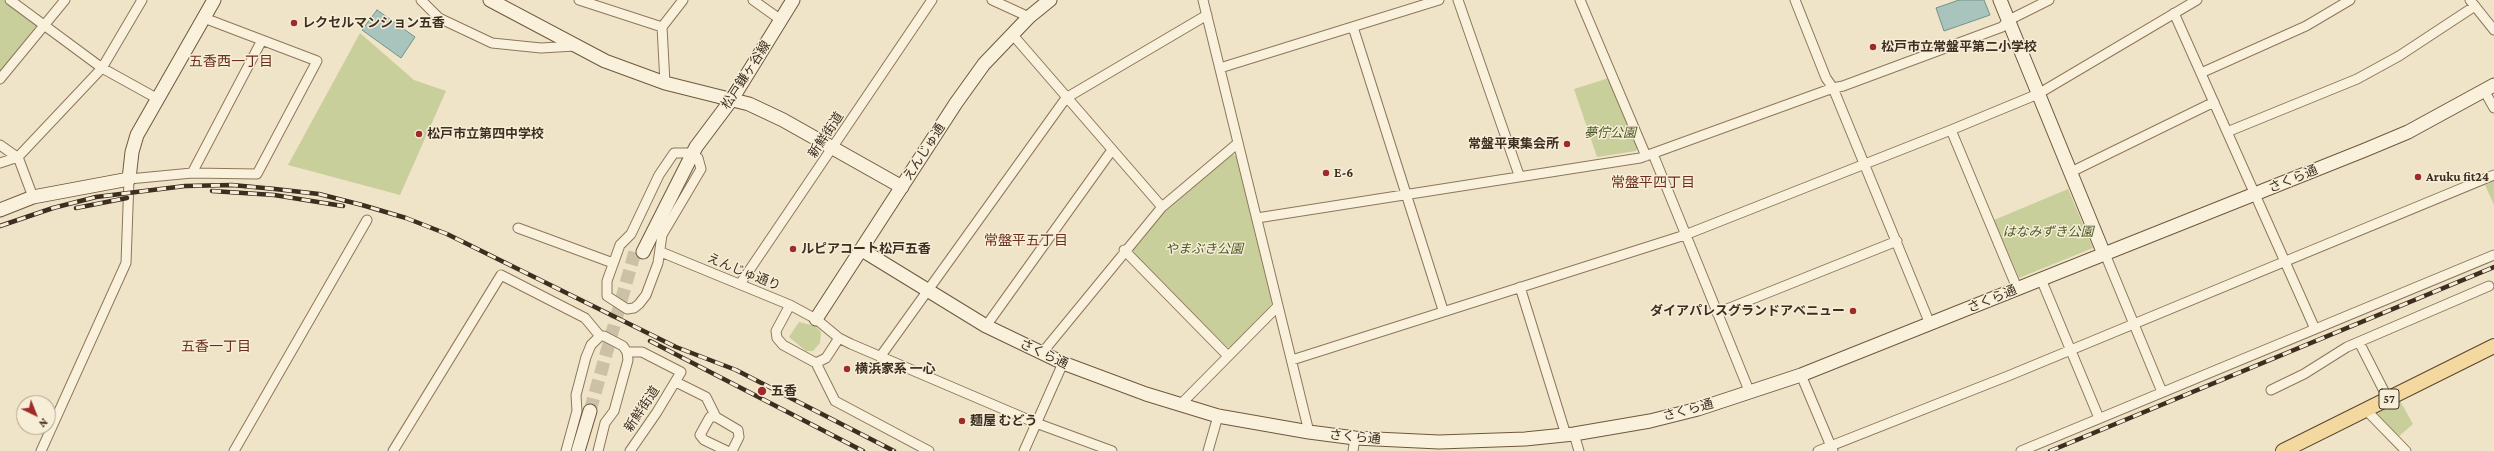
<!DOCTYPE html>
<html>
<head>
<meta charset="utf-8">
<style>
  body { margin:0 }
  #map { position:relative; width:2494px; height:451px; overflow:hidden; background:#f0e4c8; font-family:"Crimson Pro",serif }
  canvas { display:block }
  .north { position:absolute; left:16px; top:395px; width:40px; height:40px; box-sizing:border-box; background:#f7eed8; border:1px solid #ada18e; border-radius:50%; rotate:137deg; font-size:11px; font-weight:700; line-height:16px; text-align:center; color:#3d2e20 }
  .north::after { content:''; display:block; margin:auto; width:14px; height:18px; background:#9e2a2b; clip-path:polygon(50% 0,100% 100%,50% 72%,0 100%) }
</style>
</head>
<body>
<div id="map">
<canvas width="2494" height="451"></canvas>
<div class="north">N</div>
</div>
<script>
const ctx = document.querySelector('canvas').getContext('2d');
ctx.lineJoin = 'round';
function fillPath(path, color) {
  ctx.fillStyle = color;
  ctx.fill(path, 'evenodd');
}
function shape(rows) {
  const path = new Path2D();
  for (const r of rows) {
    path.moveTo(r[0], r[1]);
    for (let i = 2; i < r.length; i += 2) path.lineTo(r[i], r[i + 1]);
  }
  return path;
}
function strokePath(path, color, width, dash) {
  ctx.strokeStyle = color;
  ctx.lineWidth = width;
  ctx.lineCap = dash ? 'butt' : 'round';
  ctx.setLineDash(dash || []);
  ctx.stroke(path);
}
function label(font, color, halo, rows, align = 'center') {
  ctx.font = font + ' "Crimson Pro","Noto Sans JP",serif';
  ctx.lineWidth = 3;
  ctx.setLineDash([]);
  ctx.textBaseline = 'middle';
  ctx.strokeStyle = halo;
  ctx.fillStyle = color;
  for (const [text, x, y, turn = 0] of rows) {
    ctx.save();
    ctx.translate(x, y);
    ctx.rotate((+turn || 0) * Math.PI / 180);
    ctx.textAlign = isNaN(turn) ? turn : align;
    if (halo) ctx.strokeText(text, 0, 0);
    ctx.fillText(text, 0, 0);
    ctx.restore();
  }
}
fillPath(shape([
  [0,0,4,0,36,25,36,30,0,73],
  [360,33,414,80,446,91,400,195,288,165],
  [1609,78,1638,146,1636,151,1597,157,1574,89],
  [1232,154,1236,156,1272,304,1231,347,1227,347,1132,253,1132,248,1160,216],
  [2494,181,2494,205,2485,185],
  [2068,189,2093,248,2019,278,1994,220],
  [799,322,815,326,821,332,820,343,813,351,806,351,789,337],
  [2399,399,2413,424,2397,438,2371,412]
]), '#c9cf9b');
const water = shape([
  [1959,0,1984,0,1990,15,1944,31,1936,8,1959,0],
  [377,10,415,37,401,58,362,30,377,10]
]);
fillPath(water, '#a9c4bc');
strokePath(water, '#6f938a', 1);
strokePath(shape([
  [590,411,636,248]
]), '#ccc0a6', 13, [13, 6]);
const street = shape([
  [10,0,102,68,158,99],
  [421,0,439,18,492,43,541,48,575,46],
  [579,0,662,27],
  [753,0,781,20],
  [992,0,1029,17],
  [1203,0,1309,432],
  [1458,0,1519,175],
  [1580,0,1646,156],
  [1795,0,1826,78,1833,88,1843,86,2002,27,2009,20,2049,0],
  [2470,0,2494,30],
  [2174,13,2315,329],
  [1353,27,1443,310],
  [1012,34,1162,207],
  [1220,68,1439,0],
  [2201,73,2306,26,2350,0],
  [0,79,65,0],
  [665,83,662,27,683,0],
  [2485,92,2494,108],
  [1951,130,2017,288],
  [2227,132,2357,79,2399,56,2475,6],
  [0,145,17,157],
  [690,153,674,153,659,175,631,234,620,245,607,281,607,296,627,309,634,308,639,304,646,295,658,263,662,235,701,169,698,158,692,154],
  [1653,154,1750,393],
  [18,157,33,197],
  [0,163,18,157,102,68,142,0],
  [2071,172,2214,102],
  [192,173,262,40],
  [1257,218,1640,158,1833,88,1930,324],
  [518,228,613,263],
  [1124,250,1228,356],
  [661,252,790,305,816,319,839,338,851,344,1036,423,1112,451],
  [2105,254,2162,392],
  [2041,279,2099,418],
  [740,284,932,0],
  [1520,287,1566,435],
  [790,305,776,331,777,338,783,345,816,363,826,358,839,338],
  [1717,313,1897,241],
  [986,326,1112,150],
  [2359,342,2388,399],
  [627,352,642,352,681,372,657,412,630,451],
  [1042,353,1162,207,1238,143],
  [880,357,1066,98,1207,15],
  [1292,360,1685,235,1951,130,2038,94,2197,0],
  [816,363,835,401,929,451],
  [1801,375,1833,451],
  [676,382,706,397,716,417],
  [2271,390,2304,374,2347,347,2489,286],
  [1180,405,1277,307],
  [2367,411,2406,451],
  [1574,434,1579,451],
  [41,451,126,263,129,179,192,173,257,174,317,61,204,18],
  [234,451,367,220],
  [393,451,501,275,585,318,600,336],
  [566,451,577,411,576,395,586,357,591,345,600,336,604,336,623,346,627,352,628,360,614,411,605,423,598,451],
  [727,451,704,440,700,435,710,417,716,417,738,430,739,437,732,451],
  [1024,451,1063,363],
  [1208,451,1218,416],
  [1353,451,1355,438],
  [1818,451,2008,376,2494,175],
  [2021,451,2494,255]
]);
const secondary = shape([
  [490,0,605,61,665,83,749,104,783,120,902,187],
  [2000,0,2104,254],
  [0,210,33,197,129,179,132,152,137,135,214,0],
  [862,250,986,326,1063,363,1146,394,1218,416,1309,432,1355,438,1439,442,1525,439,1574,434,1650,421,1698,409,1801,375,2365,150,2408,132,2494,85],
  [643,252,696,147,732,99,793,0],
  [816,319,956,103,984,64,1029,17,1050,0],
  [578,451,590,411]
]);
const primary = shape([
  [2283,451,2494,346]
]);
strokePath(street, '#8d765c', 11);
strokePath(secondary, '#6f573f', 15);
strokePath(primary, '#5b4430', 16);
strokePath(street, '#faf1dc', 9);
strokePath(secondary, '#faf1dc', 13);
strokePath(primary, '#f3d9a0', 14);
const rail = shape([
  [212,191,274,195,343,206],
  [76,208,127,198],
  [0,226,53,208,96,197,185,186,232,185,275,189,319,194,362,205,406,218,447,234,676,347,736,370,894,451],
  [650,341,863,451],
  [2050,451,2494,267]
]);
strokePath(rail, '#3d2e20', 4.5);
strokePath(rail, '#f7eed8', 3, [9]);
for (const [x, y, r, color] of [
  [294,23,4,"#9e2a2b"],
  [1873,47,4,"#9e2a2b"],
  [419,134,4,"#9e2a2b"],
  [1567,144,4,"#9e2a2b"],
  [1326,173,4,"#9e2a2b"],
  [2418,177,4,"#9e2a2b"],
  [793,249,4,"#9e2a2b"],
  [1853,311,4,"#9e2a2b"],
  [847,369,4,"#9e2a2b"],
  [762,391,5,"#9e2a2b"],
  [962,421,4,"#9e2a2b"]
]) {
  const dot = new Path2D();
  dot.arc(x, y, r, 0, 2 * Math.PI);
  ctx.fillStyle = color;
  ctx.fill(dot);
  strokePath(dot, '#f7eed8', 1.5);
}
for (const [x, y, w] of [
  [2389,399,20]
]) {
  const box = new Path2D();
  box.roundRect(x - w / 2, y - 10, w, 20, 3);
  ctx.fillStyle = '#f7eed8';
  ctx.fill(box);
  strokePath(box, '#3d2e20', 1);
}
label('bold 12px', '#3d2e20', null, [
  ["57",2389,399]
]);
label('bold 13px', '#3d2e20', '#f7eed8', [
  ["レクセルマンション五香",302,23],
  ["松戸市立常盤平第二小学校",1881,47],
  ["松戸市立第四中学校",427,134],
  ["常盤平東集会所",1559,144,"right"],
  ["E-6",1334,173],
  ["Aruku fit24",2426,177],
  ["ルピアコート松戸五香",801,249],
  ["ダイアパレスグランドアベニュー",1845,311,"right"],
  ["横浜家系 一心",855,369],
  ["五香",771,391],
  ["麺屋 むどう",970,421]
], 'left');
label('13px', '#3d2e20', '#f7eed8', [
  ["松戸鎌ヶ谷線",746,75,-57],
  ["新鮮街道",826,135,-56],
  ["えんじゅ通",924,152,-57],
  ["さくら通",2293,179,-22],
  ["えんじゅ通り",744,272,22],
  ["さくら通",1992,299,-22],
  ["さくら通",1044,354,25],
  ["新鮮街道",642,409,-56],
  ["さくら通",1688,410,-15],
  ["さくら通",1355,437,5]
]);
label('italic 13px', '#4d5a26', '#f7eed8', [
  ["夢佇公園",1610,133],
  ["はなみずき公園",2048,232],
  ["やまぶき公園",1204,249]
]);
label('14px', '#6b2e1e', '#f7eed8', [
  ["五香西一丁目",231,62],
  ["常盤平四丁目",1653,183],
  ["常盤平五丁目",1026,241],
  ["五香一丁目",216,347]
]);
</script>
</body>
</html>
